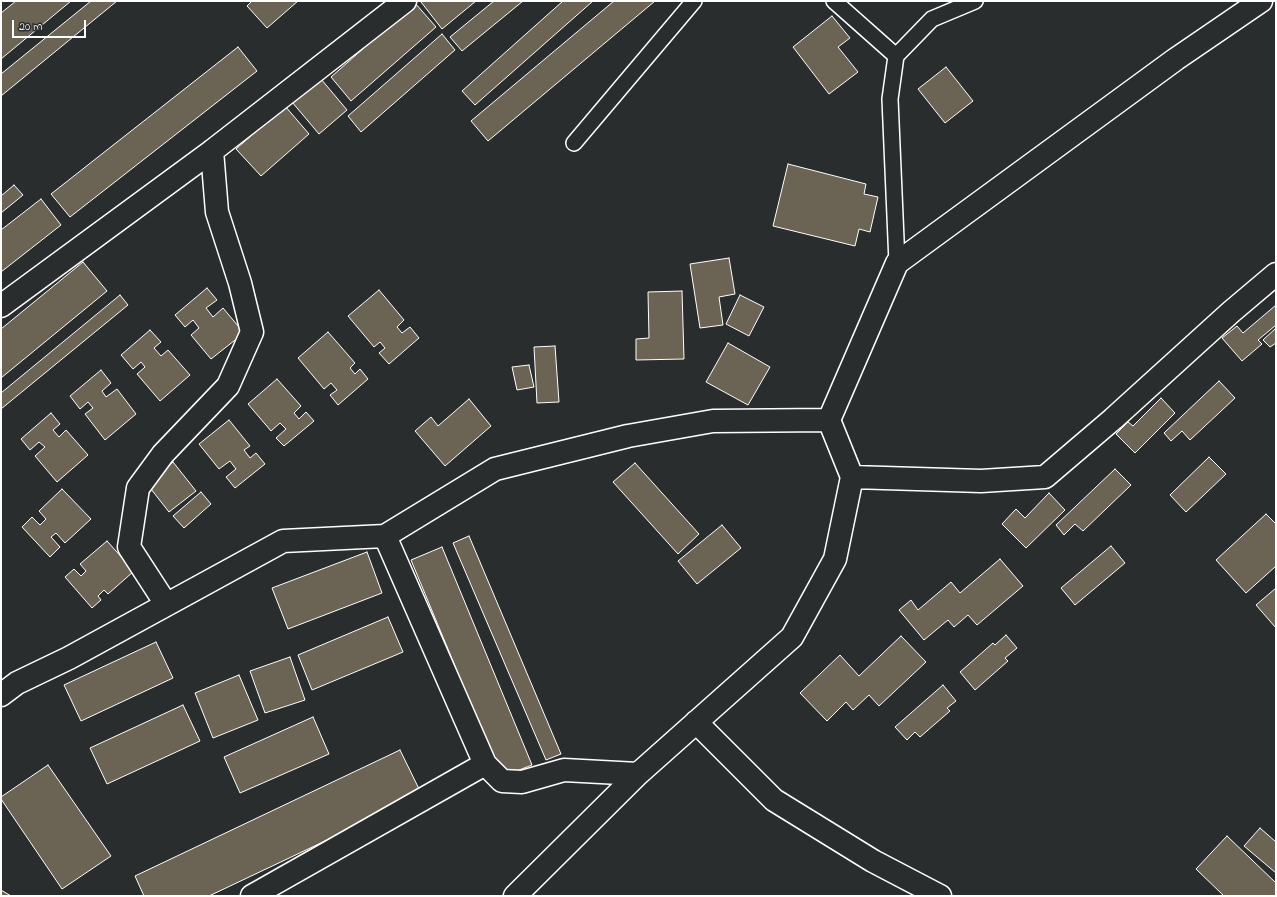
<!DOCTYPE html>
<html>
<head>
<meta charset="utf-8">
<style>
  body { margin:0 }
  #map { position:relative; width:1277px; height:897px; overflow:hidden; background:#2a2d2e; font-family:"Indie Flower",sans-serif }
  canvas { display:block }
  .frame { position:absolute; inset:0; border:2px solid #fff; pointer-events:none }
  .scale { position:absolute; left:12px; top:20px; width:74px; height:18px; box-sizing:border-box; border:2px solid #fff; border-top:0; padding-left:5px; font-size:12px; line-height:14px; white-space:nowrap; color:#fff; -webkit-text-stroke:3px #2a2d2e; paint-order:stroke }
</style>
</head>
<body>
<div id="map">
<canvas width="1277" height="897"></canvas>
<div class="frame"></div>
<div class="scale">20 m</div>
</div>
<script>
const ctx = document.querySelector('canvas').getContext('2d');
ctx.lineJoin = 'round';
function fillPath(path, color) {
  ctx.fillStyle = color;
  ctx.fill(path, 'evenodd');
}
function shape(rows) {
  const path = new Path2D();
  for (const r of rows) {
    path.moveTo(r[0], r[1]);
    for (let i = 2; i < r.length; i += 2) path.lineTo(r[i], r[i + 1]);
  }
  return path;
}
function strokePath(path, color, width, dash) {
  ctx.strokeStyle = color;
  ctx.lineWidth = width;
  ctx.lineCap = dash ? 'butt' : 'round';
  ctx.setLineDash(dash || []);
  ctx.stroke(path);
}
const building = shape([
  [16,1,71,1,1,59,1,13,16,1],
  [91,1,117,1,1,96,1,74,91,1],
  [252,1,298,1,267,28,247,6,252,1],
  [422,1,476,1,442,29,421,2,422,1],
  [494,1,523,1,462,51,450,37,494,1],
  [563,1,593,1,475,105,462,91,563,1],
  [614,1,655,1,488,141,471,121,614,1],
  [415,3,436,27,351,101,331,77,415,3],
  [832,16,850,38,838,47,858,72,829,94,793,47,832,16],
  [442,34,455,50,361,132,348,116,442,34],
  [238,47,257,71,70,217,51,194,238,47],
  [946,67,973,101,945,123,918,89,946,67],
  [321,79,347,110,319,134,292,102,321,79],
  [285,106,309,134,261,176,236,149,285,106],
  [788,164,866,184,864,194,878,197,870,232,859,229,855,246,773,226,788,164],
  [14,185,23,195,1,213,1,196,14,185],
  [41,199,61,225,1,272,1,230,41,199],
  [729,258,735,294,719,297,723,325,700,328,690,264,729,258],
  [83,262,107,291,1,378,1,329,83,262],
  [207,288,217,300,206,308,213,317,223,308,244,333,211,359,191,335,199,328,193,320,185,327,175,315,207,288],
  [379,290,404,320,397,327,402,333,410,327,419,338,389,364,379,353,385,348,380,342,374,347,348,316,379,290],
  [682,291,684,359,636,360,636,339,649,338,648,292,682,291],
  [120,295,128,305,1,409,1,393,120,295],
  [740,295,764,307,749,336,726,324,740,295],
  [1276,305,1276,325,1258,340,1262,344,1242,361,1222,338,1237,326,1243,333,1276,305],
  [1276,328,1276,343,1270,347,1263,340,1276,328],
  [150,330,161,342,154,348,161,356,168,350,190,375,160,401,137,374,145,367,141,362,133,369,121,355,150,330],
  [328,332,355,363,350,368,355,374,360,369,368,379,338,405,330,395,337,390,331,383,324,389,298,358,328,332],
  [728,343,770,367,748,405,706,382,728,343],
  [555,346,559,402,537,403,534,347,555,346],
  [529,365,534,387,517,390,512,367,529,365],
  [101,370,111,383,102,391,106,397,117,389,136,414,105,440,85,414,93,408,88,402,80,409,70,396,101,370],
  [277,379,301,406,294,413,299,419,306,412,314,421,284,446,276,438,286,429,280,423,271,431,248,404,277,379],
  [1219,381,1235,398,1190,440,1182,431,1171,441,1164,433,1219,381],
  [1161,398,1175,413,1135,453,1116,434,1128,422,1133,426,1161,398],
  [469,399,491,426,445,466,415,431,431,417,438,426,469,399],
  [51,413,60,424,53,430,59,437,66,430,88,455,57,482,35,456,45,447,39,442,30,450,21,439,51,413],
  [229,420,250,446,244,450,250,458,256,453,265,464,235,488,226,477,236,469,230,461,219,469,199,444,229,420],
  [1209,457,1226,474,1186,512,1170,495,1209,457],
  [173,462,196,491,169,512,147,484,173,462],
  [635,463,699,534,678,554,613,482,635,463],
  [1115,469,1131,485,1083,531,1075,524,1064,535,1056,525,1115,469],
  [62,489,91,519,65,543,56,533,51,537,60,547,50,557,22,527,32,517,40,525,46,519,39,511,62,489],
  [201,492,211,504,184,528,173,516,201,492],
  [1049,493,1065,510,1026,548,1002,524,1016,509,1025,518,1049,493],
  [1266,514,1276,524,1276,566,1246,593,1216,560,1266,514],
  [722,525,741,548,697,584,678,561,722,525],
  [469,536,561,754,546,760,453,543,469,536],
  [107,541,134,571,108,594,104,590,98,596,101,600,92,608,65,577,74,569,81,576,86,571,80,564,107,541],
  [1111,546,1125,563,1075,605,1061,588,1111,546],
  [442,547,532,765,501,777,411,560,442,547],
  [367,552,382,593,288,629,272,588,367,552],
  [1000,559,1023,586,977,625,968,615,954,627,948,620,924,640,899,610,911,600,918,610,951,582,960,593,1000,559],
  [1276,588,1276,628,1256,605,1276,588],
  [388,617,403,652,312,690,298,655,388,617],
  [1006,635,1017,648,1005,658,1008,661,975,690,960,672,993,643,995,645,1006,635],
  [901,636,926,662,879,706,869,695,853,710,846,702,827,721,800,693,840,655,859,676,901,636],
  [156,642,173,678,81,721,64,685,156,642],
  [290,657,305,700,265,713,250,671,290,657],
  [239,675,258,720,213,738,195,693,239,675],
  [943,685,956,701,947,708,950,711,920,737,915,732,907,740,895,727,943,685],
  [183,705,200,741,107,784,90,748,183,705],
  [313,717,329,754,240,793,224,757,313,717],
  [400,750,422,795,209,896,144,896,135,876,400,750],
  [48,765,111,856,62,889,1,799,1,797,48,765],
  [1260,828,1276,842,1276,873,1244,846,1260,828],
  [1227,836,1276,883,1276,896,1224,896,1196,869,1227,836],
  [1,890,11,896,1,896,1,890]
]);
fillPath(building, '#6b6353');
strokePath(building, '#fff', 1);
const service = shape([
  [834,1,896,56],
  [574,143,694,1],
  [897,263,890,99,896,56,932,19,975,1]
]);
const minor = shape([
  [1,306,212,151,405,1],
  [852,477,981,481,1045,477,1113,419,1231,312,1276,274],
  [385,536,485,764,502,781,522,782,564,770,638,774],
  [166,604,129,547,138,488,163,454,228,386,252,332,240,283,217,212,212,151],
  [1,695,17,683,69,658,283,541,385,536,495,469,628,436,713,421,829,420],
  [696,722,774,800,873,861,940,896],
  [252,896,485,764],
  [515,896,638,774,792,637,835,559,852,477,829,420,897,263,1176,59,1261,1]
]);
strokePath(service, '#fff', 18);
strokePath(minor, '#fff', 25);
strokePath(service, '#2a2d2e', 15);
strokePath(minor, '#2a2d2e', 22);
</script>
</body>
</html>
